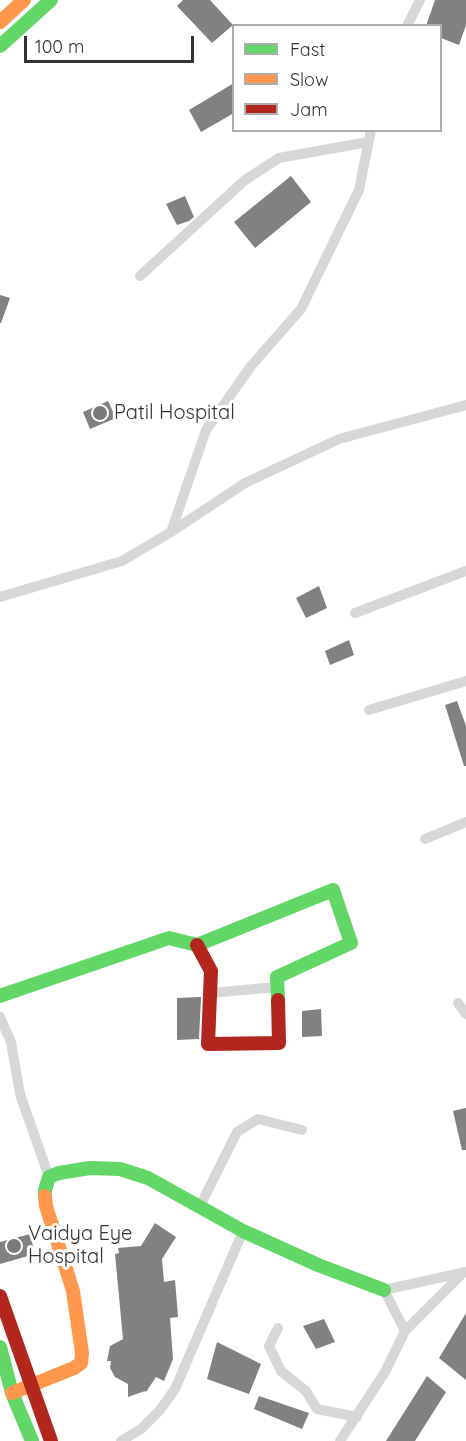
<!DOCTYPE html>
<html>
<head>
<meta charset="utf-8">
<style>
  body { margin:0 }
  #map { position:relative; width:466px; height:1441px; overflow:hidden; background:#fff; font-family:Quicksand,sans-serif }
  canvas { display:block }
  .legend { position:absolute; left:232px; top:24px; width:210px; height:108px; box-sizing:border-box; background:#fff; border:2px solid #adadad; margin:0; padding:8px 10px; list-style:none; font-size:18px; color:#333 }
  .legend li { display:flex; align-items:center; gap:12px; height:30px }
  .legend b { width:30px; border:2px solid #adadad }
  .scale { position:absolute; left:24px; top:36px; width:170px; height:27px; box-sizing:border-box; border:3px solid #333; border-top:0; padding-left:8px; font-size:18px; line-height:21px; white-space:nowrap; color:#333; -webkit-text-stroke:4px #fff; paint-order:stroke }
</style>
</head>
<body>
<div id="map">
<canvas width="466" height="1441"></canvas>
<ul class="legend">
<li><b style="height:8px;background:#63d668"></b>Fast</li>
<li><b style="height:8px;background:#ff974d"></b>Slow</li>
<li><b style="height:8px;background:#b3261e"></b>Jam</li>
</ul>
<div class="scale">100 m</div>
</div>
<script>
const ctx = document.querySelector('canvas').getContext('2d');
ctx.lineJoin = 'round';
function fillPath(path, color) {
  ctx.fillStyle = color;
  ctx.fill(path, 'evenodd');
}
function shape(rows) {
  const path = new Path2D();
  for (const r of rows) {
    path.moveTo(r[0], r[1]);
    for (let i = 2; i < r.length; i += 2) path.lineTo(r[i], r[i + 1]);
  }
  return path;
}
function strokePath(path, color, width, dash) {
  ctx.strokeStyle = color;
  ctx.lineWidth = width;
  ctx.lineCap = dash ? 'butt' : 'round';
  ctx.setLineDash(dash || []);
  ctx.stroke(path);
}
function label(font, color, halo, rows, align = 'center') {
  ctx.font = font + ' Quicksand,sans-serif';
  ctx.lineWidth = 6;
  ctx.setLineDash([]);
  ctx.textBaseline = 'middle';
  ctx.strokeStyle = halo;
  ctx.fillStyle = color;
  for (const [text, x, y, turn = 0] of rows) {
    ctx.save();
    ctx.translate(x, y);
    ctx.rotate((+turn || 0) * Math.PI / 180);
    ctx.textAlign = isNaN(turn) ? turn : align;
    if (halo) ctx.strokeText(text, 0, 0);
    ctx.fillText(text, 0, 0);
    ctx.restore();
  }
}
fillPath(shape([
  [183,0,210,0,233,25,212,43,177,6],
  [435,0,466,0,466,25,459,45,441,38,441,26,426,26],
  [234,83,234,113,201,132,189,110],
  [291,176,311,202,255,248,234,222],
  [185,196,194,217,189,221,177,225,166,204],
  [0,295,10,298,1,323,0,323],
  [108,401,116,418,90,429,83,412],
  [319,586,327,608,306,618,296,598],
  [349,640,354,655,330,665,325,651],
  [457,701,466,726,466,766,464,766,445,705],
  [201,997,199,1039,177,1040,177,998],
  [321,1009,322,1036,302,1037,302,1011],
  [466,1108,466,1150,462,1150,453,1111],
  [155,1223,176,1237,162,1259,164,1282,175,1280,178,1317,170,1318,173,1359,164,1381,156,1377,146,1392,145,1391,128,1397,128,1384,115,1377,110,1368,111,1361,107,1361,110,1346,123,1339,115,1254,119,1253,118,1248,141,1246],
  [30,1234,35,1254,0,1264,0,1242],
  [466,1313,466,1380,439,1358],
  [324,1319,335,1342,316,1349,303,1326],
  [217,1342,261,1364,249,1394,207,1379],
  [427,1376,446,1392,415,1441,386,1441],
  [259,1396,309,1413,302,1429,254,1409]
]), '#818181');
strokePath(shape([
  [407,26,420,0],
  [140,276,245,180,279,158,368,142],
  [171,532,206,430,251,366,301,309,359,190,371,130],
  [0,597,122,561,171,532,245,483,339,439,466,405],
  [355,613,466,571],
  [369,710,466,681],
  [425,839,466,822],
  [210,993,277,987],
  [458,1003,466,1014],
  [0,1017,11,1042,20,1094,49,1177],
  [199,1208,237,1132,258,1119,302,1130],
  [463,1273,405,1331,384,1290,466,1272],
  [278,1328,269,1346,281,1371,306,1391,317,1409,357,1417],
  [121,1441,141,1429,160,1410,175,1389,243,1231],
  [340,1441,385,1372,405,1331]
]), '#d7d7d7', 10);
strokePath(shape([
  [0,46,51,0],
  [0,996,169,938,197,945,333,890,351,943,277,977,278,1000],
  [45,1196,45,1190,49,1177,59,1173,90,1168,120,1169,148,1178,243,1231,318,1265,384,1290],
  [0,1347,12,1393,32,1441]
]), '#63d668', 14);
strokePath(shape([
  [0,22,24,0],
  [12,1393,74,1368,81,1363,82,1353,73,1291,46,1206,45,1196]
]), '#ff974d', 14);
strokePath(shape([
  [197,945,211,971,208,1044,279,1043,278,1000],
  [0,1296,51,1441]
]), '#b3261e', 14);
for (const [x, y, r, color] of [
  [100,413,8,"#7a7a7a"],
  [14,1246,8,"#7a7a7a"]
]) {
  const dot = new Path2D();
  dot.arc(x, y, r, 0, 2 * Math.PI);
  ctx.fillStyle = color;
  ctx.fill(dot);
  strokePath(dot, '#fff', 2);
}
label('20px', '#333', '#fff', [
  ["Patil Hospital",114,413],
  ["Vaidya Eye",28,1234],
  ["Hospital",28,1257]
], 'left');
</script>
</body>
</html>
